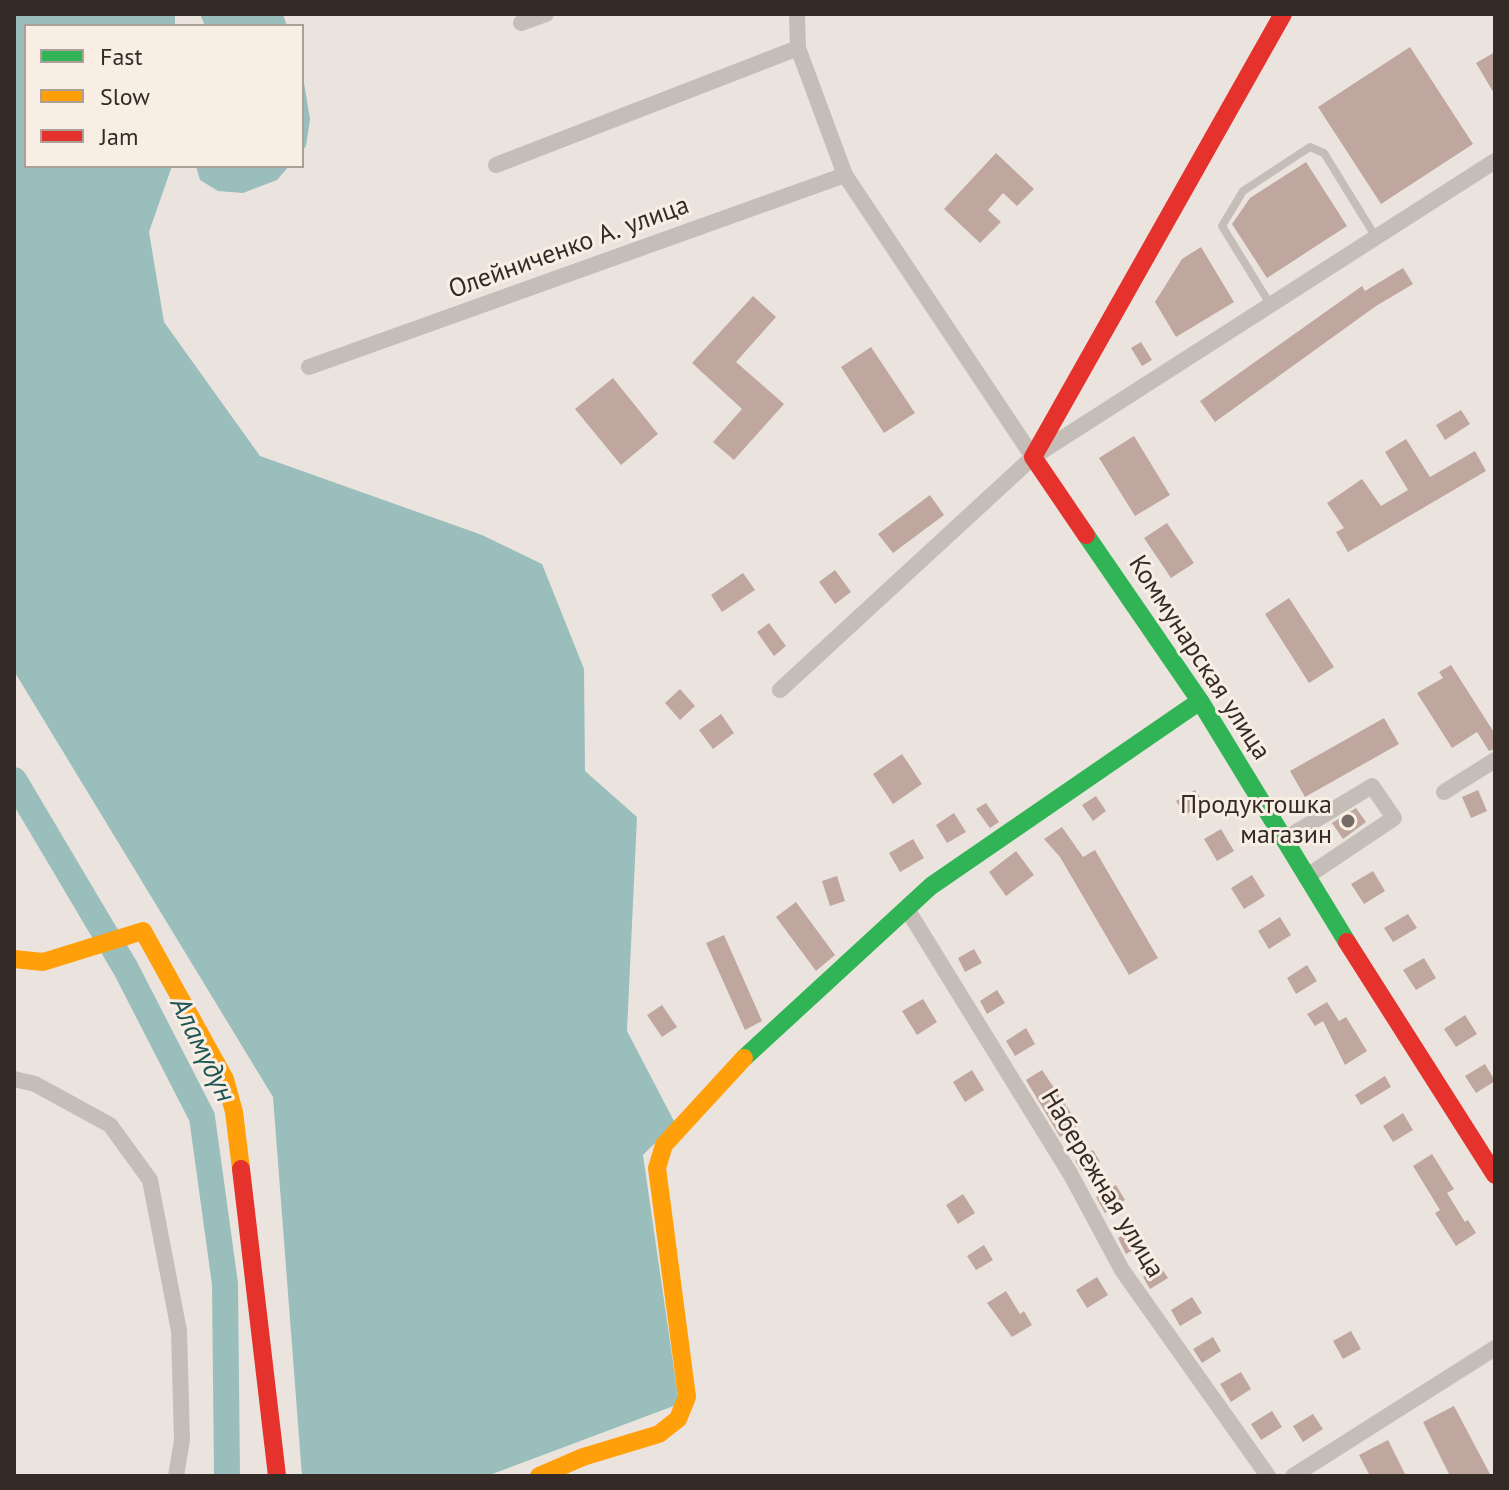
<!DOCTYPE html>
<html>
<head>
<meta charset="utf-8">
<style>
  body { margin:0 }
  #map { position:relative; width:1509px; height:1490px; overflow:hidden; background:#ebe4de; font-family:"PT Sans",sans-serif }
  canvas { display:block }
  .frame { position:absolute; inset:0; border:16px solid #342a26; pointer-events:none }
  .legend { position:absolute; left:24px; top:24px; width:280px; height:144px; box-sizing:border-box; background:#f9eee4; border:2px solid #aaa098; margin:0; padding:10px 14px; list-style:none; font-size:24px; color:#342a26 }
  .legend li { display:flex; align-items:center; gap:16px; height:40px }
  .legend b { width:40px; border:2px solid #aaa098 }
</style>
</head>
<body>
<div id="map">
<canvas width="1509" height="1490"></canvas>
<div class="frame"></div>
<ul class="legend">
<li><b style="height:10px;background:#30b455"></b>Fast</li>
<li><b style="height:10px;background:#ff9f0a"></b>Slow</li>
<li><b style="height:10px;background:#e5322d"></b>Jam</li>
</ul>
</div>
<script>
const ctx = document.querySelector('canvas').getContext('2d');
ctx.lineJoin = 'round';
function fillPath(path, color) {
  ctx.fillStyle = color;
  ctx.fill(path, 'evenodd');
}
function shape(rows) {
  const path = new Path2D();
  for (const r of rows) {
    path.moveTo(r[0], r[1]);
    for (let i = 2; i < r.length; i += 2) path.lineTo(r[i], r[i + 1]);
  }
  return path;
}
function strokePath(path, color, width, dash) {
  ctx.strokeStyle = color;
  ctx.lineWidth = width;
  ctx.lineCap = dash ? 'butt' : 'round';
  ctx.setLineDash(dash || []);
  ctx.stroke(path);
}
function label(font, color, halo, rows, align = 'center') {
  ctx.font = font + ' "PT Sans",sans-serif';
  ctx.lineWidth = 6;
  ctx.setLineDash([]);
  ctx.textBaseline = 'middle';
  ctx.strokeStyle = halo;
  ctx.fillStyle = color;
  for (const [text, x, y, turn = 0] of rows) {
    ctx.save();
    ctx.translate(x, y);
    ctx.rotate((+turn || 0) * Math.PI / 180);
    ctx.textAlign = isNaN(turn) ? turn : align;
    if (halo) ctx.strokeText(text, 0, 0);
    ctx.fillText(text, 0, 0);
    ctx.restore();
  }
}
fillPath(shape([
  [14,14,175,14,175,26,26,26,26,166,172,166,149,232,164,322,260,456,482,535,542,564,584,669,585,771,637,817,627,1031,675,1123,643,1155,679,1404,487,1476,302,1476,273,1097,14,671],
  [200,14,283,14,287,26,205,26],
  [302,71,310,119,306,146,302,151],
  [196,166,289,166,277,180,243,193,218,191,200,180]
]), '#9abebc');
strokePath(shape([
  [14,780,126,969,202,1117,225,1284,227,1476]
]), '#9abebc', 26);
fillPath(shape([
  [1410,47,1473,144,1381,204,1318,107],
  [1495,52,1495,95,1476,63],
  [996,153,1034,189,1017,206,1003,193,988,210,1001,222,980,243,944,209],
  [1306,162,1347,226,1267,278,1232,224,1250,198],
  [1201,247,1234,302,1176,337,1155,302,1182,259],
  [1403,268,1413,284,1376,306,1215,422,1200,401,1362,286,1365,291],
  [753,296,776,317,736,362,784,404,734,460,713,442,742,409,692,363],
  [1141,342,1152,360,1142,366,1131,348],
  [871,347,915,413,884,433,841,367],
  [613,378,658,434,621,465,575,409],
  [1461,410,1470,424,1445,440,1436,425],
  [1134,436,1170,495,1135,516,1099,458],
  [1406,439,1430,477,1475,451,1486,471,1348,552,1336,532,1344,528,1327,503,1362,479,1381,506,1408,490,1385,452],
  [930,495,944,515,893,553,878,534],
  [1167,523,1194,563,1171,578,1144,538],
  [835,570,851,592,835,604,819,582],
  [743,573,755,590,722,612,711,595],
  [1289,598,1334,667,1309,683,1265,614],
  [769,623,786,646,774,656,757,632],
  [1451,665,1495,734,1495,749,1489,751,1477,732,1452,748,1417,693,1443,678,1439,672],
  [680,689,695,706,680,720,665,703],
  [721,714,734,733,713,749,699,730],
  [1384,718,1399,744,1305,797,1290,771],
  [902,754,922,784,893,804,873,774],
  [1195,790,1204,803,1185,815,1176,801],
  [1478,790,1487,811,1471,818,1462,797],
  [1096,796,1106,811,1093,821,1082,805],
  [986,803,999,822,990,828,976,809],
  [1356,808,1366,822,1343,839,1332,823],
  [954,813,966,832,947,843,936,825],
  [1062,827,1083,857,1095,850,1158,958,1129,975,1060,857,1044,839],
  [1221,829,1234,851,1217,861,1204,839],
  [913,839,924,858,900,872,889,853],
  [1016,851,1034,875,1006,896,989,872],
  [1373,871,1385,891,1364,904,1351,884],
  [1252,875,1265,896,1244,909,1231,888],
  [837,876,845,901,830,906,822,881],
  [796,902,835,955,816,971,776,917],
  [1408,914,1417,928,1393,942,1384,928],
  [1280,917,1291,935,1269,949,1258,931],
  [724,935,762,1021,745,1030,706,943],
  [974,949,982,963,965,972,958,958],
  [1424,958,1436,978,1416,990,1403,970],
  [1307,965,1317,981,1296,994,1287,978],
  [997,990,1005,1003,987,1014,980,1001],
  [923,999,937,1022,917,1035,902,1011],
  [1327,1002,1339,1021,1346,1017,1367,1051,1345,1065,1323,1021,1315,1026,1307,1014],
  [662,1005,677,1027,662,1037,647,1015],
  [1465,1015,1477,1034,1456,1047,1444,1029],
  [1026,1028,1035,1044,1015,1056,1006,1041],
  [1485,1064,1495,1081,1476,1093,1465,1076],
  [972,1070,984,1090,965,1102,953,1082],
  [1042,1070,1079,1125,1060,1137,1026,1080],
  [1385,1076,1391,1087,1361,1105,1355,1095],
  [1403,1113,1413,1130,1393,1142,1383,1126],
  [1093,1150,1100,1162,1082,1172,1075,1161],
  [1432,1154,1454,1189,1447,1193,1465,1222,1468,1220,1476,1233,1456,1246,1435,1213,1440,1210,1413,1166],
  [1116,1185,1125,1200,1105,1213,1096,1197],
  [963,1194,975,1213,958,1224,946,1205],
  [1136,1227,1145,1242,1126,1254,1118,1238],
  [984,1245,993,1260,976,1270,967,1256],
  [1160,1266,1168,1278,1150,1289,1143,1277],
  [1097,1277,1108,1295,1087,1308,1076,1290],
  [1006,1291,1020,1314,1024,1311,1032,1325,1012,1337,987,1303],
  [1192,1297,1202,1313,1180,1326,1171,1310],
  [1351,1331,1361,1349,1343,1359,1333,1341],
  [1213,1337,1221,1351,1202,1363,1193,1349],
  [1241,1372,1251,1389,1231,1402,1220,1384],
  [1454,1406,1491,1476,1450,1476,1423,1422],
  [1272,1411,1282,1427,1261,1440,1251,1424],
  [1313,1414,1323,1429,1303,1442,1293,1426],
  [1388,1440,1406,1476,1370,1476,1359,1455]
]), '#bfa79f');
strokePath(shape([
  [1270,304,1222,226,1243,191,1310,147,1324,153,1377,239]
]), '#c4bdb8', 8);
strokePath(shape([
  [797,14,798,48,845,175,1033,457],
  [521,23,546,14],
  [496,165,798,48],
  [309,367,845,175],
  [780,690,1033,457,1495,161],
  [1444,792,1495,760],
  [1283,840,1372,786,1394,818,1306,877],
  [907,909,1071,1175,1122,1270,1268,1476],
  [14,1079,35,1084,110,1125,150,1180,179,1331,182,1440,176,1476],
  [1293,1476,1495,1348]
]), '#c4bdb8', 16);
strokePath(shape([
  [1086,535,1200,701,1347,942],
  [744,1058,931,886,1200,701]
]), '#30b455', 18);
strokePath(shape([
  [14,959,43,962,143,931,225,1079,234,1112,241,1169],
  [539,1476,583,1457,659,1434,678,1419,687,1397,657,1168,664,1145,744,1058]
]), '#ff9f0a', 18);
strokePath(shape([
  [1086,535,1033,457,1283,14],
  [1347,942,1495,1175],
  [241,1169,277,1476]
]), '#e5322d', 18);
for (const [x, y, r, color] of [
  [1348,821,8,"#746b66"]
]) {
  const dot = new Path2D();
  dot.arc(x, y, r, 0, 2 * Math.PI);
  ctx.fillStyle = color;
  ctx.fill(dot);
  strokePath(dot, '#f9eee4', 3);
}
label('26px', '#342a26', '#f9eee4', [
  ["Олейниченко А. улица",569,248,-20],
  ["Коммунарская улица",1199,658,57],
  ["Набережная улица",1102,1184,59]
]);
label('26px', '#342a26', '#f9eee4', [
  ["Продуктошка",1332,806],
  ["магазин",1332,836]
], 'right');
label('italic 28px', '#1c5555', '#f9eee4', [
  ["Аламүдүн",202,1050,64]
]);
</script>
</body>
</html>
